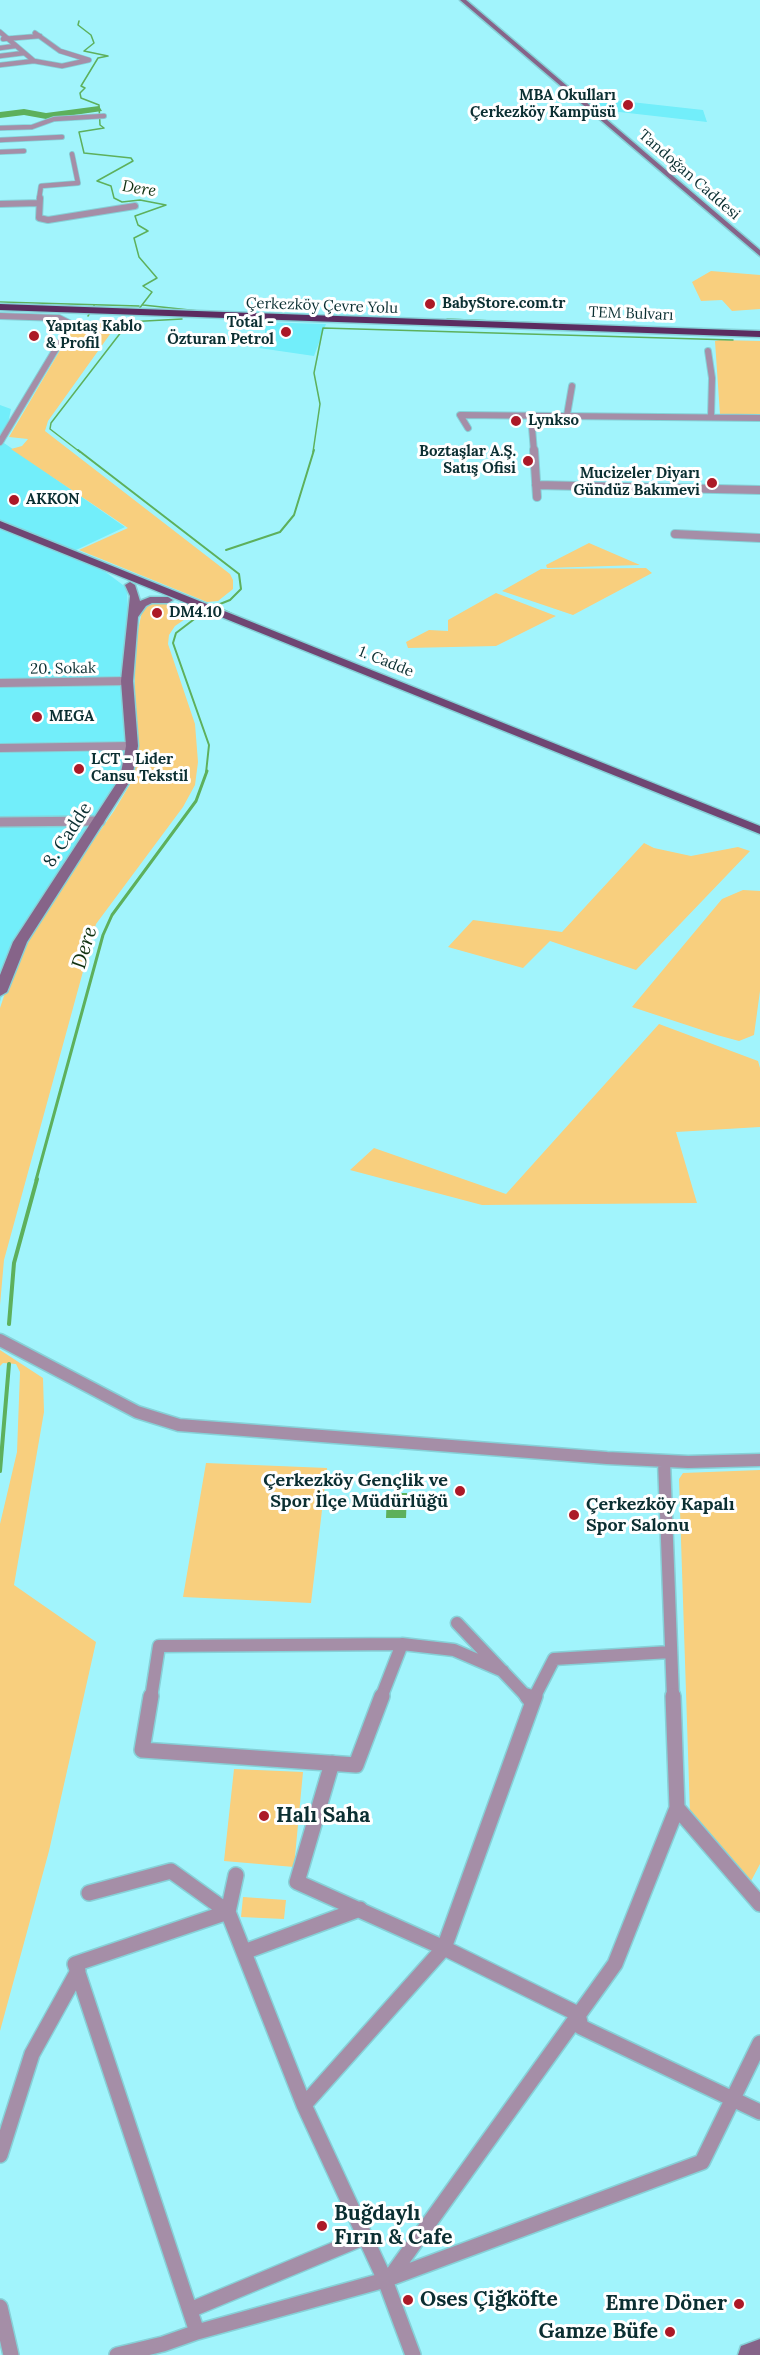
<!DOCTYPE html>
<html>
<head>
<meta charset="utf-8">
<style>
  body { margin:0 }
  canvas { display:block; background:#a1f4fc }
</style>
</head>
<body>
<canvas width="760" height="2355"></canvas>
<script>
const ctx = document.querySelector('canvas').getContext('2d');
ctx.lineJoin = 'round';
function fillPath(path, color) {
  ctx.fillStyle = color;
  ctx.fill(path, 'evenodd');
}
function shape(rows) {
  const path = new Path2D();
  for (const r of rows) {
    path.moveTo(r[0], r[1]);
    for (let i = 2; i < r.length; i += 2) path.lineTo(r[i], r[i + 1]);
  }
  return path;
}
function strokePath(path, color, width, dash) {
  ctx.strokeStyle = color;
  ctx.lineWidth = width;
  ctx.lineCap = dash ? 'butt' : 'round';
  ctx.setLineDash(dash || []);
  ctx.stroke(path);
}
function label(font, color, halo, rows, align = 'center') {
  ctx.font = font + ' Lora,serif';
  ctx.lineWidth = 6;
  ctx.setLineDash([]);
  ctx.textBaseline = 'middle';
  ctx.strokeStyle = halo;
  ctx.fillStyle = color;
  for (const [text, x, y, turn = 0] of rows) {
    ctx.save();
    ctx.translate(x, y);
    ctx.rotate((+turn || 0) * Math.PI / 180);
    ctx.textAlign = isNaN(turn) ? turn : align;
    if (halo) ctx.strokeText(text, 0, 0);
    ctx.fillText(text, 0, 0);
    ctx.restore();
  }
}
fillPath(shape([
  [586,97,703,110,707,122,602,110],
  [255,322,326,324,314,356,259,348,265,336,265,329],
  [0,405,11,409,4,443,125,527,76,550,127,588,131,683,129,784,19,942,0,1002]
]), '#72eefa');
fillPath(shape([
  [711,271,760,275,760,309,732,311,722,300,701,301,692,282],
  [76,323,118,323,48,421,45,431,230,574,233,580,233,589,218,601,207,602,79,550,128,528,11,449,22,446,28,439,9,437],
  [720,340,760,341,760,415,720,415,715,341],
  [589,543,640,565,547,568,546,565],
  [646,568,652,573,573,615,502,591,541,569],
  [496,593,556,616,496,646,408,648,406,642,429,630,448,631,448,620],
  [161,602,191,615,175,626,169,635,168,644,195,724,198,762,195,785,183,807,96,924,4,1260,0,1305,0,1008,22,942,114,811,132,781,134,771,135,644,143,607,149,603],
  [644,843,654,848,691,856,738,847,750,851,636,970,550,941,523,968,448,947,473,920,562,932],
  [743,890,760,891,760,991,754,1035,739,1041,717,1035,632,1007,722,899],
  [659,1024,758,1061,760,1068,760,1127,676,1132,697,1203,482,1205,350,1170,374,1148,506,1194],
  [0,1350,43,1378,44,1412,14,1585,96,1642,49,1851,0,2031,0,1524,17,1452,20,1372,16,1364,3,1363,0,1366],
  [206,1463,327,1468,311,1603,183,1597],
  [760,1470,760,1864,750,1883,690,1814,679,1479,683,1473],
  [234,1769,303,1772,294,1867,224,1861],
  [243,1897,286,1900,284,1919,241,1917]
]), '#f8cf7e');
fillPath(shape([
  [387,1493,407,1493,406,1518,386,1518]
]), '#5db05c');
strokePath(shape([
  [79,21,78,25,91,35,94,43,84,51,108,56,98,58,81,86,85,88,80,93,81,98,99,105,100,125,104,128,79,132,84,153,131,158,133,161,97,181,111,186,114,198,122,202,140,200,166,205,135,216,138,225,148,231,134,238,139,257,157,278,143,286,152,292,51,423,50,429,80,452],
  [0,302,139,306],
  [143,305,199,311],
  [88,316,94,306],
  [447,319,607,326],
  [127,322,182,319],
  [313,452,320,404,314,373,323,328,733,340]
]), '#5db05c', 1.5);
strokePath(shape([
  [78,450,239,574,241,589,230,600,215,606],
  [226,550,280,532,294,515,314,450],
  [215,606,238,617],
  [197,617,176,633,173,643,209,745,206,773]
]), '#5db05c', 2);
strokePath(shape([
  [36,1180,103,935,112,915,196,801,207,771]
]), '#5db05c', 3);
strokePath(shape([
  [9,1324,14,1263,37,1179],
  [0,1471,9,1364]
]), '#5db05c', 4);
fillPath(shape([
  [99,106,102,111,46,119,24,115,0,118,0,112,24,109,46,113,99,106]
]), '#5db05c');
const streetFar5 = shape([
  [0,32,34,61,62,66,89,60,60,51,35,33],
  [3,39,40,36],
  [0,48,15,46],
  [0,56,24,53],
  [0,65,34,61],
  [0,128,32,127,54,119,104,116],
  [0,140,62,137],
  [0,152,24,151],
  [39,199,41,186,78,183,72,154]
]);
const streetFar4 = shape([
  [40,198,39,218,48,220,135,206],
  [0,204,39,203],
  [0,316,59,318,71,324,0,442],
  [708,351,712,378,711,417],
  [531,415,534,452],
  [567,415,572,386],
  [468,428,460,415,760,418]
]);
const streetFar3 = shape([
  [534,450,537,497],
  [536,485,760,490],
  [675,534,760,538],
  [0,683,127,681],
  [0,748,132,746]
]);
const streetFar2 = shape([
  [0,822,100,821]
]);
const streetFar1 = shape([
  [0,1340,137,1412,179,1425,607,1458,688,1462,760,1460],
  [664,1461,673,1698],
  [457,1623,528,1698],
  [402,1644,454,1650,503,1671],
  [151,1698,159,1646,402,1644],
  [381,1698,402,1644],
  [534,1698,554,1659,670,1652]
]);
const street = shape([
  [151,1696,142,1750,356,1765,382,1696],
  [527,1696,532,1702],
  [673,1696,677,1808,760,1904],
  [332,1763,297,1882,444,1948,578,2014,581,2027,760,2112],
  [236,1875,228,1912,304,2105,385,2280,413,2355],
  [89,1893,171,1871,228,1912],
  [228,1912,75,1964,197,2332,385,2280,702,2162,760,2043],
  [244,1952,360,1909],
  [304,2105,444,1948,535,1696],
  [0,2155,32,2054,78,1971],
  [391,2276,615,1964,677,1808],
  [0,2307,11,2355],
  [190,2310,365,2237],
  [117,2355,163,2344,197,2332]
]);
const secondary = shape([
  [460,0,466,0,760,250,760,256,460,0],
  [130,582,135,585,140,601,150,597,168,597,173,600,168,603,152,603,146,606,138,617,133,681,138,746,132,778,27,942,7,992,0,996,0,975,13,942,120,778,126,746,121,681,130,596,125,585,130,582],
  [760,2339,760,2355,738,2355,741,2346,760,2339]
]);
const primary = shape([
  [0,521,760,826,760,834,0,528,0,521]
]);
const highway = shape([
  [0,304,760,331,760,337,0,310,0,304]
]);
strokePath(streetFar5, '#86d1d8', 6);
strokePath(streetFar4, '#86d1d8', 8);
strokePath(streetFar3, '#86d1d8', 10);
strokePath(streetFar2, '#86d1d8', 12);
strokePath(streetFar1, '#86d1d8', 15);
strokePath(street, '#86d1d8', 18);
strokePath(secondary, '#86d1d8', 3);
strokePath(primary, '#86d1d8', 3);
strokePath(highway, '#86d1d8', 3);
strokePath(streetFar5, '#a58ea7', 4.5);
strokePath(streetFar4, '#a58ea7', 6);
strokePath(streetFar3, '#a58ea7', 8);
strokePath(streetFar2, '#a58ea7', 9);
strokePath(streetFar1, '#a58ea7', 12);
strokePath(street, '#a58ea7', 15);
fillPath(secondary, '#866489');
fillPath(primary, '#6f4673');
fillPath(highway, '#5b2c60');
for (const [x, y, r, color] of [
  [628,105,6,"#ac1927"],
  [430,304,6,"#ac1927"],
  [286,332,6,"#ac1927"],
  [34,336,6,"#ac1927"],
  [516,421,6,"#ac1927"],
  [528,461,6,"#ac1927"],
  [712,483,6,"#ac1927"],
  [14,500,6,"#ac1927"],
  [157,613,6,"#ac1927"],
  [37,717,6,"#ac1927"],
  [79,769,6,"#ac1927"],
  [460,1491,6,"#ac1927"],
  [574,1515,6,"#ac1927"],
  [264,1816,6,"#ac1927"],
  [322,2226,6,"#ac1927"],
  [408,2300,6,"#ac1927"],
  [739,2304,6,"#ac1927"],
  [670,2332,6,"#ac1927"]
]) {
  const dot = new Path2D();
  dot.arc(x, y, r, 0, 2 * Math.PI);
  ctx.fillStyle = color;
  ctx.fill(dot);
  strokePath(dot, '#fff', 2);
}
label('bold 15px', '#0b2f32', '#fff', [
  ["MBA Okulları",616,96,"right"],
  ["Çerkezköy Kampüsü",616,113,"right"],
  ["BabyStore.com.tr",442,304],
  ["Total -",274,323,"right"],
  ["Özturan Petrol",274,340,"right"],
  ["Yapıtaş Kablo",46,327],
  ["& Profil",46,344],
  ["Lynkso",528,421],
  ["Boztaşlar A.Ş.",516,452,"right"],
  ["Satış Ofisi",516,469,"right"],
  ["Mucizeler Diyarı",700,474,"right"],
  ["Gündüz Bakımevi",700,491,"right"],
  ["AKKON",26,500],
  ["DM4.10",169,613],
  ["MEGA",49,717],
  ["LCT - Lider",91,760],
  ["Cansu Tekstil",91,777]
], 'left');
label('15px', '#0b2f32', '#fff', [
  ["Tandoğan Caddesi",689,175,41],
  ["Çerkezköy Çevre Yolu",322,306,2],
  ["TEM Bulvarı",631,314,2],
  ["1. Cadde",386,662,22],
  ["20. Sokak",63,669,-1]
]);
label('italic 16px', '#0f3110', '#fff', [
  ["Dere",139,189,9]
]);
label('18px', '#0b2f32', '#fff', [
  ["8. Cadde",68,835,-57]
]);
label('bold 18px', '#0b2f32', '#fff', [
  ["Çerkezköy Gençlik ve",448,1481],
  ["Spor İlçe Müdürlüğü",448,1502],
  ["Çerkezköy Kapalı",586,1505,"left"],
  ["Spor Salonu",586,1526,"left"]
], 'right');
label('italic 20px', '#0f3110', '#fff', [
  ["Dere",85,948,-73]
]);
label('bold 21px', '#0b2f32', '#fff', [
  ["Halı Saha",276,1816],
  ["Buğdaylı",334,2214],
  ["Fırın & Cafe",334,2238],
  ["Oses Çiğköfte",420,2300],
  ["Emre Döner",727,2304,"right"],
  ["Gamze Büfe",658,2332,"right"]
], 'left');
</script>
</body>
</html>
